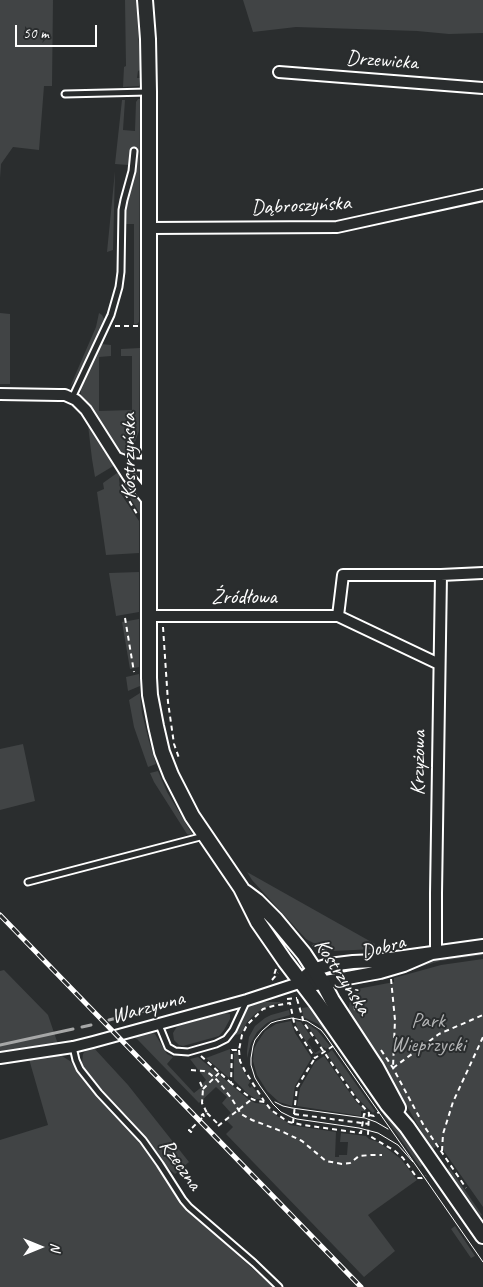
<!DOCTYPE html>
<html>
<head>
<meta charset="utf-8">
<style>
  body { margin:0 }
  #map { position:relative; width:483px; height:1287px; overflow:hidden; background:#2a2d2e; font-family:Caveat,sans-serif }
  canvas { display:block }
  .north { position:absolute; left:15px; top:1222px; width:50px; height:50px; -webkit-text-stroke:4px #2a2d2e; paint-order:stroke; rotate:90deg; font-size:14px; font-weight:700; line-height:20px; text-align:center; color:#fff }
  .north::after { content:''; display:block; margin:auto; width:18px; height:22px; background:#fff; clip-path:polygon(50% 0,100% 100%,50% 72%,0 100%) }
  .scale { position:absolute; left:15px; top:25px; width:82px; height:22px; box-sizing:border-box; border:2px solid #fff; border-top:0; padding-left:6px; font-size:15px; line-height:18px; white-space:nowrap; color:#fff; -webkit-text-stroke:4px #2a2d2e; paint-order:stroke }
</style>
</head>
<body>
<div id="map">
<canvas width="483" height="1287"></canvas>
<div class="north">N</div>
<div class="scale">50 m</div>
</div>
<script>
const ctx = document.querySelector('canvas').getContext('2d');
ctx.lineJoin = 'round';
function fillPath(path, color) {
  ctx.fillStyle = color;
  ctx.fill(path, 'evenodd');
}
function shape(rows) {
  const path = new Path2D();
  for (const r of rows) {
    path.moveTo(r[0], r[1]);
    for (let i = 2; i < r.length; i += 2) path.lineTo(r[i], r[i + 1]);
  }
  return path;
}
function strokePath(path, color, width, dash) {
  ctx.strokeStyle = color;
  ctx.lineWidth = width;
  ctx.lineCap = dash ? 'butt' : 'round';
  ctx.setLineDash(dash || []);
  ctx.stroke(path);
}
function label(font, color, halo, rows, align = 'center') {
  ctx.font = font + ' Caveat,sans-serif';
  ctx.lineWidth = 4;
  ctx.setLineDash([]);
  ctx.textBaseline = 'middle';
  ctx.strokeStyle = halo;
  ctx.fillStyle = color;
  for (const [text, x, y, turn = 0] of rows) {
    ctx.save();
    ctx.translate(x, y);
    ctx.rotate((+turn || 0) * Math.PI / 180);
    ctx.textAlign = isNaN(turn) ? turn : align;
    if (halo) ctx.strokeText(text, 0, 0);
    ctx.fillText(text, 0, 0);
    ctx.restore();
  }
}
fillPath(shape([
  [0,0,53,0,52,86,44,86,39,150,13,147,1,164,0,178],
  [125,0,136,0,140,61,140,70,138,71,137,78,140,78,139,86,123,87,124,67,126,66],
  [243,0,483,0,483,33,449,34,417,31,296,27,253,32],
  [138,99,140,99,139,322,137,324,134,324,134,224,126,224,126,211,135,171,138,148,131,149,128,165,115,164,122,100,125,100,123,130,135,131,136,102],
  [115,171,113,250,107,252],
  [0,313,10,314,10,384,0,384],
  [99,313,102,315,104,319,76,379,70,387,96,327],
  [101,344,111,345,111,356,99,357,99,411,132,410,132,356,121,356,121,349,140,348,139,431,132,450,127,459,123,457,110,440,89,405,83,398,81,394,81,388],
  [88,425,115,465,95,477,92,459],
  [117,473,121,473,119,479,121,494,139,521,139,553,106,555,97,492,104,489,103,483],
  [125,478,141,503,143,519,125,489],
  [139,572,139,612,116,616,109,573],
  [139,619,139,667,130,669,122,622],
  [139,674,140,686,128,691,126,677],
  [140,693,142,713,149,741,156,764,148,767,134,727,129,700],
  [23,744,35,801,0,810,0,749],
  [158,771,167,792,192,834,191,835,187,834,154,782,150,773],
  [247,872,375,944,375,949,333,951,326,950,306,939,252,880],
  [483,953,483,955,440,961,389,976,353,984,350,981,428,961],
  [483,959,483,1207,439,1144,432,1150,392,1080,348,1012,352,990,394,982,394,978,441,965],
  [4,970,48,1015,62,1056,70,1061,104,1102,141,1143,181,1203,193,1215,273,1287,0,1287,0,1140,48,1125,29,1059,0,1057,0,971],
  [261,1002,280,1002,280,1003,269,1006,256,1013,247,1022,241,1034,235,1035,249,1007],
  [315,1006,328,1031,329,1035,318,1024,303,1017,302,1008],
  [289,1010,290,1015,273,1020,267,1023,257,1032,251,1043,247,1058,247,1051,249,1037,255,1026,265,1018,271,1015],
  [225,1013,230,1014,230,1019,224,1030,219,1036,183,1046,179,1045,174,1040,173,1033,176,1028,178,1026],
  [291,1021,295,1033,311,1057,311,1059,295,1086,292,1106,279,1102,267,1091,257,1075,253,1061,254,1049,257,1043,265,1031,276,1024],
  [295,1021,301,1022,311,1037,307,1041,315,1053,320,1050,322,1052,317,1054,315,1054,298,1030],
  [306,1023,317,1030,330,1046,326,1049,324,1047,323,1048],
  [149,1031,155,1034,167,1054,173,1057,167,1064,194,1093,203,1086,203,1083,206,1080,190,1059,198,1057,248,1099,255,1103,265,1104,277,1116,287,1122,290,1125,336,1132,335,1157,339,1157,339,1155,347,1155,348,1142,340,1142,341,1133,366,1136,369,1139,378,1142,385,1147,401,1159,417,1180,368,1215,395,1251,364,1277,226,1134,233,1127,225,1119,231,1113,222,1103,227,1097,216,1087,199,1103,137,1039,130,1035],
  [93,1047,128,1085,189,1162,175,1174,167,1167,144,1136,85,1072,82,1063,83,1054,87,1049],
  [230,1049,230,1075,229,1078,206,1058],
  [332,1050,375,1111,373,1113,359,1100,327,1054],
  [235,1052,238,1053,240,1064,250,1082,248,1085,250,1088,252,1086,262,1099,256,1099,248,1094,234,1080,234,1053],
  [324,1056,357,1103,366,1111,361,1111,361,1116,297,1106,300,1088,315,1062],
  [387,1111,422,1160,422,1165,420,1167,383,1114],
  [449,1167,482,1215,480,1216,477,1216,447,1173],
  [455,1226,475,1256,471,1258,451,1229]
]), '#414445');
strokePath(shape([
  [109,1020,144,1011],
  [82,1027,91,1025],
  [0,1045,73,1029]
]), '#a6a7a7', 3);
const service = shape([
  [65,94,148,92],
  [72,398,111,315,119,287,121,272,122,210,124,200,132,171,134,151],
  [28,882,204,836],
  [159,1025,168,1047,175,1051,188,1052,216,1044,226,1039,233,1030,247,1000],
  [73,1047,76,1060,80,1069,99,1093,143,1140,160,1164,183,1200,189,1207,254,1263,279,1287]
]);
const minor = shape([
  [279,72,483,88],
  [149,228,337,227,483,195],
  [0,394,59,395,65,395,76,400,86,410,128,476,149,502],
  [117,458,132,464,149,465],
  [149,616,338,616,439,664],
  [338,616,343,575,441,575,483,573],
  [436,953,436,893,441,575],
  [0,1058,73,1047,93,1042,247,1000,302,982]
]);
const tertiary = shape([
  [432,953,404,965,380,972,315,984,302,982,307,975,313,970,329,965,353,962,375,961,483,946]
]);
const secondary = shape([
  [145,0,148,39,149,92,149,678,150,695,156,726,162,752,171,775,192,816,241,888,258,922,285,961,317,1003,388,1105,407,1127,483,1236],
  [245,892,257,901,275,919,304,954,323,983,332,1000,376,1067,398,1108]
]);
strokePath(service, '#fff', 9);
strokePath(minor, '#fff', 14);
strokePath(tertiary, '#fff', 16);
strokePath(secondary, '#fff', 18);
strokePath(shape([
  [115,326,138,326],
  [122,485,124,492,137,514],
  [125,618,134,672],
  [163,627,168,702,174,744,179,758],
  [313,945,329,953],
  [276,969,274,975,276,977],
  [391,979,395,1020,393,1067],
  [272,980,278,973],
  [352,988,355,1010],
  [287,999,297,998],
  [297,999,304,1023,357,1100,369,1113,368,1135,395,1151,403,1158,417,1178,422,1178,426,1176],
  [333,1046,315,1058,295,1027,290,1003,273,1006,263,1009,247,1025,242,1035,239,1050,232,1050,231,1083,252,1099,257,1101,265,1102,271,1110,284,1119,289,1122,303,1125,361,1133,364,1114,374,1116,379,1112],
  [239,1050,240,1061,245,1071,264,1101],
  [381,1050,393,1068,424,1126,466,1188],
  [201,1056,231,1083],
  [393,1068,439,1034,483,1015],
  [191,1070,204,1071,210,1074,217,1080,232,1099,241,1114,252,1120,281,1131,302,1141,326,1161,342,1164,350,1163,359,1156,371,1155,382,1155],
  [200,1082,203,1089,202,1103,207,1113],
  [203,1089,219,1073],
  [294,1114,369,1124],
  [293,1123,297,1087,315,1058],
  [218,1126,252,1099],
  [189,1131,189,1130,191,1132,192,1130,191,1129,203,1117,201,1116,203,1114,204,1116,207,1113,219,1125],
  [442,1151,443,1134,453,1102,483,1037]
]), '#fff', 2, [5, 4]);
strokePath(service, '#2a2d2e', 5);
strokePath(minor, '#2a2d2e', 10);
strokePath(tertiary, '#2a2d2e', 12);
strokePath(secondary, '#2a2d2e', 14);
strokePath(shape([
  [275,1102,283,1106,292,1108,365,1118,376,1122,388,1129],
  [413,1162,398,1145,378,1133,359,1128,297,1119,291,1117,281,1112,273,1104,260,1086,255,1078,251,1065,251,1058,253,1046,255,1040,262,1031,271,1023,277,1021,292,1018,307,1021,321,1030,325,1035,424,1177,483,1262]
]), '#fff', 1);
const rail = shape([
  [0,915,361,1287]
]);
strokePath(rail, '#fff', 5);
strokePath(rail, '#2a2d2e', 3, [9]);
label('21px', '#fff', '#2a2d2e', [
  ["Drzewicka",382,61,4],
  ["Dąbroszyńska",301,206,-3],
  ["Kostrzyńska",129,456,-90],
  ["Źródłowa",244,597],
  ["Krzyżowa",419,763,-89],
  ["Dobra",383,948,-16],
  ["Kostrzyńska",342,977,57],
  ["Warzywna",148,1008,-15],
  ["Rzeczna",180,1165,55]
]);
label('21px', '#b3b4b5', '#2a2d2e', [
  ["Park",428,1021],
  ["Wieprzycki",428,1045]
]);
</script>
</body>
</html>
